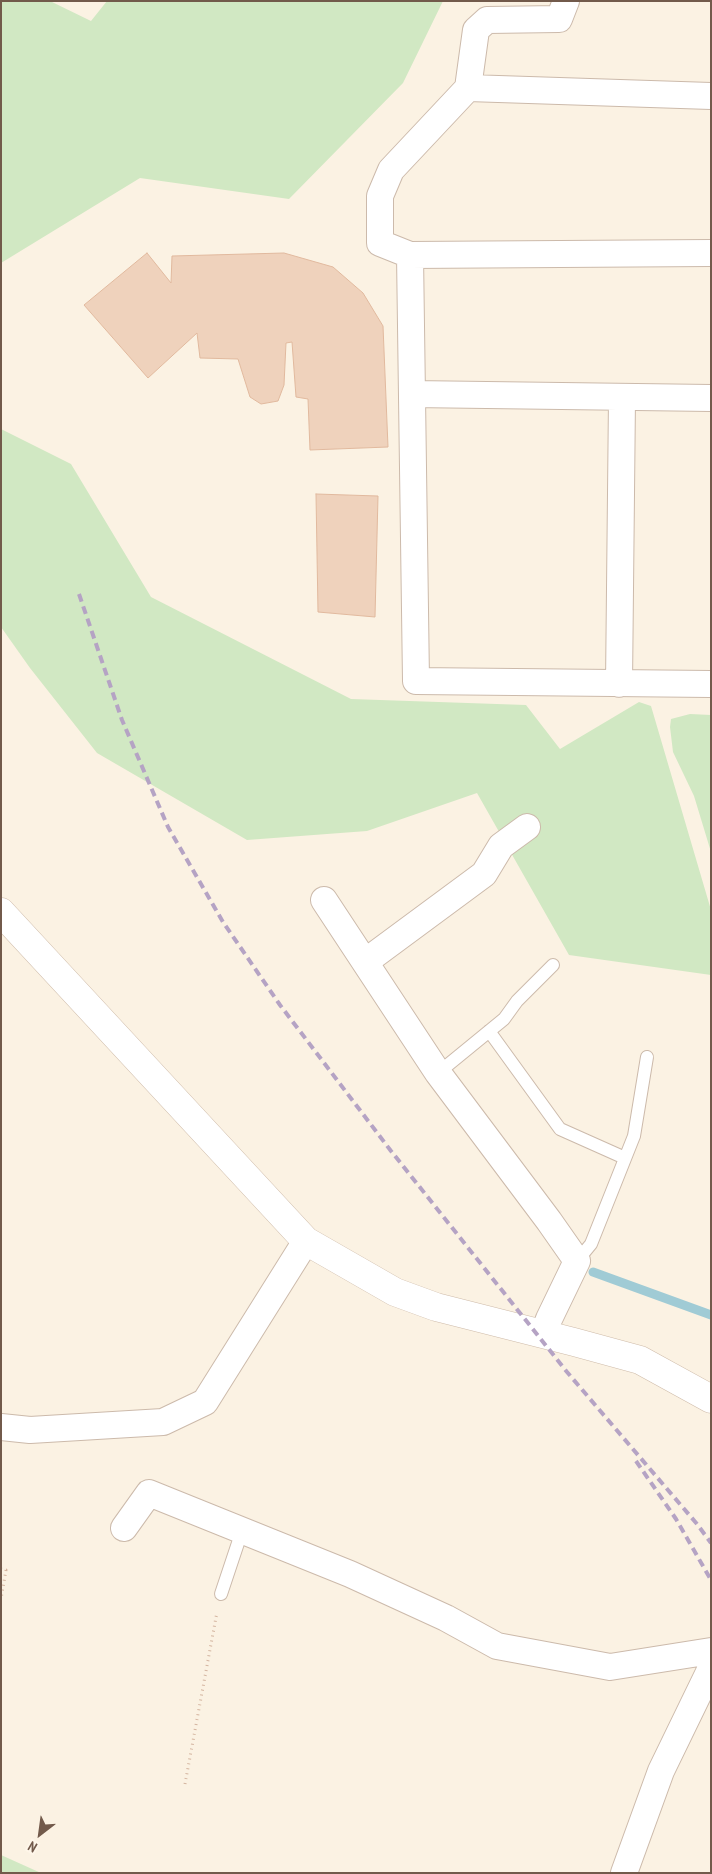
<!DOCTYPE html>
<html>
<head>
<meta charset="utf-8">
<style>
  body { margin:0 }
  #map { position:relative; width:712px; height:1874px; overflow:hidden; background:#fbf2e3; font-family:"PT Sans Narrow",sans-serif }
  canvas { display:block }
  .frame { position:absolute; inset:0; border:2px solid #725a4b; pointer-events:none }
  .north { position:absolute; left:15px; top:1809px; width:50px; height:50px; -webkit-text-stroke:4px #fef6e9; paint-order:stroke; rotate:210deg; font-size:14px; font-weight:700; line-height:20px; text-align:center; color:#725a4b }
  .north::after { content:''; display:block; margin:auto; width:18px; height:22px; background:#725a4b; clip-path:polygon(50% 0,100% 100%,50% 72%,0 100%) }
</style>
</head>
<body>
<div id="map">
<canvas width="712" height="1874"></canvas>
<div class="frame"></div>
<div class="north">N</div>
</div>
<script>
const ctx = document.querySelector('canvas').getContext('2d');
ctx.lineJoin = 'round';
function fillPath(path, color) {
  ctx.fillStyle = color;
  ctx.fill(path, 'evenodd');
}
function shape(rows) {
  const path = new Path2D();
  for (const r of rows) {
    path.moveTo(r[0], r[1]);
    for (let i = 2; i < r.length; i += 2) path.lineTo(r[i], r[i + 1]);
  }
  return path;
}
function strokePath(path, color, width, dash) {
  ctx.strokeStyle = color;
  ctx.lineWidth = width;
  ctx.lineCap = dash ? 'butt' : 'round';
  ctx.setLineDash(dash || []);
  ctx.stroke(path);
}
fillPath(shape([
  [1,1,50,1,91,21,107,1,443,1,403,83,289,199,140,178,1,263],
  [1,429,71,464,151,597,351,699,526,705,560,749,639,702,651,706,711,910,711,975,569,955,477,793,367,831,247,840,97,753,30,668,1,627],
  [690,714,711,715,711,852,694,796,673,752,670,727,671,719],
  [1,1855,41,1873,1,1873]
]), '#d1e8c3');
strokePath(shape([
  [593,1272,711,1315]
]), '#a0cbd5', 9);
const building = shape([
  [147,253,171,283,172,256,284,253,333,267,363,293,383,326,388,447,310,450,308,399,296,397,292,342,286,343,284,385,278,401,261,404,250,397,238,359,200,358,197,333,148,378,84,305,147,253],
  [316,494,378,496,375,617,318,612,316,494]
]);
fillPath(building, '#efd2bc');
strokePath(building, '#e1b99e', 1);
const lane = shape([
  [489,1031,560,1129,625,1158],
  [438,1073,504,1019,517,1001,553,965],
  [577,1261,591,1244,634,1136,647,1057],
  [221,1594,242,1531]
]);
const street = shape([
  [468,88,476,30,487,20,559,19,566,1],
  [711,96,468,88,391,170,380,196,380,243,410,255,711,253],
  [410,255,416,681,711,684],
  [412,394,711,398],
  [619,684,622,398],
  [324,900,438,1073,549,1221,577,1261,549,1319,543,1334],
  [365,962,484,874,501,846,527,827],
  [1,1427,30,1430,163,1422,205,1402,306,1241],
  [124,1528,149,1493,350,1574,446,1618,497,1646,610,1667,711,1651],
  [624,1873,661,1771,711,1668]
]);
const secondary = shape([
  [1,912,306,1241,395,1292,436,1307,574,1342,640,1360,711,1399]
]);
strokePath(lane, '#ccbaab', 14);
strokePath(street, '#ccbaab', 28);
strokePath(secondary, '#cebba9', 29);
strokePath(shape([
  [1,1569,6,1570,1,1599],
  [185,1784,217,1612]
]), '#d4b5a0', 3, [1, 4]);
strokePath(lane, '#fff', 12);
strokePath(street, '#fff', 26);
strokePath(secondary, '#fff', 28);
strokePath(shape([
  [79,594,122,720,168,827,223,922,280,1005,391,1151,567,1372,697,1524,711,1543],
  [636,1461,676,1519,711,1580]
]), '#b5a3c4', 4, [8, 5]);
</script>
</body>
</html>
